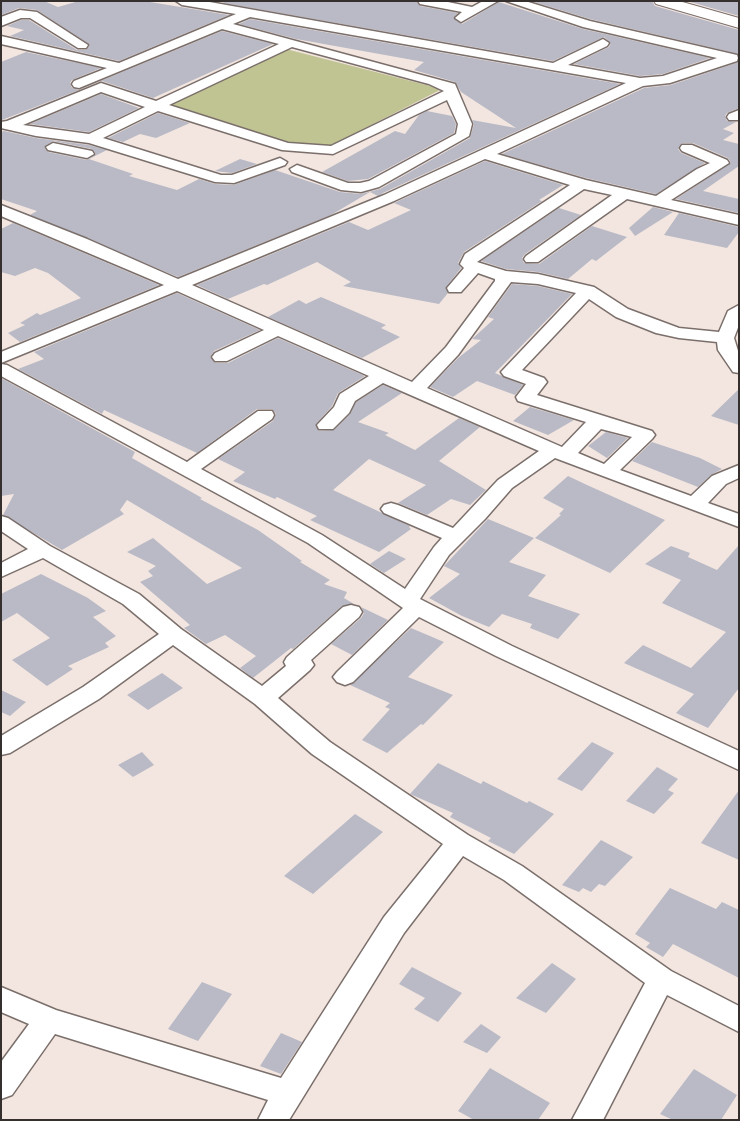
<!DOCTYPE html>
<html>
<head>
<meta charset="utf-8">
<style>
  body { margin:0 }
  #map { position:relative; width:740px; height:1121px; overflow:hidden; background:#f3e6e0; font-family:"Source Sans 3",sans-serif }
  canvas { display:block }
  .frame { position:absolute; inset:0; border:2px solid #35302e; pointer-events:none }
</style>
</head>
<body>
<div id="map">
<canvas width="740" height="1121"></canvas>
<div class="frame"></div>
</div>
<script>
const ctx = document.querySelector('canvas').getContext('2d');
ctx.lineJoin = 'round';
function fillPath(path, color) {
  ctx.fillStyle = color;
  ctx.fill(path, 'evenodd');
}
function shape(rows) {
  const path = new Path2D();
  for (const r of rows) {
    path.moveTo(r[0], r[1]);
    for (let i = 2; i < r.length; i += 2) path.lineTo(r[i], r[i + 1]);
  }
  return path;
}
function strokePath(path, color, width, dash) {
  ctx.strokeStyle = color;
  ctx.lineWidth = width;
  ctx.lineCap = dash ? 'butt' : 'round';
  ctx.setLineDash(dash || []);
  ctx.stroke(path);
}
fillPath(shape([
  [286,49,442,89,318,152,169,104]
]), '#c0c493');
fillPath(shape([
  [1,1,44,1,58,7,79,1,144,1,229,15,119,61,10,36,24,30,7,26,21,20,29,20,77,50,86,50,90,45,37,10,19,8,1,15],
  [225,1,416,1,420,6,458,13,453,18,462,24,499,2,583,29,710,58,663,74,640,76,574,64,609,47,611,43,604,37,553,61,223,3],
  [652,1,655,6,739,30,739,54,590,19,534,2],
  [687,1,739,1,739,16],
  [250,19,620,84,383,193,378,196,370,192,331,215,178,277,30,215,37,211,1,199,1,132,4,131,36,138,89,145,107,150,89,159,133,174,129,176,177,190,199,179,215,184,234,185,275,170,340,192,361,194,380,189,470,138,474,124,472,120,516,128,461,92,455,82,414,70,424,62,296,39,239,24],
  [53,141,92,149,96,154,87,160,48,152,44,147],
  [222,31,273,44,153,98,102,81,98,82],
  [26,52,101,68,72,80,70,83,72,88,79,90,2,120,1,62],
  [739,62,739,108,727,113,725,116,727,121,736,122,723,129,734,133,723,140,739,144,739,166,703,191,739,199,739,213,676,199,731,163,728,158,693,143,682,143,678,149,681,153,705,163,656,194,586,178,502,154,644,88,671,85],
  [101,94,139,108,89,132,30,124],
  [427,111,452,116,456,124,454,133,368,179,348,181,322,172,395,131,405,134,419,115],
  [158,113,190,123,156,138,140,134,123,142,108,138],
  [240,159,257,164,232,173,215,171],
  [485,161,563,185,539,200,542,201,464,252,458,263,461,268,446,287,448,293,439,304,343,286,351,282,317,262,267,285,264,284,228,299,197,285,349,222,368,230,411,210,394,203],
  [653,207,673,212,635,236,629,228],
  [559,208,581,215,525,254,522,258,524,263,539,264,592,226,627,237,596,261,592,259,568,279,538,272,506,269,481,261],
  [679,213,739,227,739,232,727,248,664,235],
  [13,223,159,285,20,342,8,333,25,325,20,323,37,313,40,315,81,298,48,273,35,268,15,276,1,272,1,229],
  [512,284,538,286,572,294,495,373,523,385,515,395,477,381,453,397,430,387,458,358,481,340,472,339,494,319,488,317],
  [177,293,260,330,214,351,210,357,215,363,228,363,278,338,365,376,338,393,332,406,316,424,319,431,334,430,350,414,356,402,383,385,402,393,358,422,389,433,385,435,415,450,459,418,480,427,439,461,486,490,470,505,451,499,427,515,398,503,426,485,369,459,333,490,410,526,409,527,411,529,379,552,310,520,317,516,277,497,275,499,233,481,245,472,218,459,273,421,276,414,272,409,257,409,197,453,104,410,102,414,18,369,44,359,34,352],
  [321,297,386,325,381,328,400,337,362,358,268,317,299,300,306,304],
  [1,378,135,452,132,458,202,498,200,499,258,530,302,561,300,562,330,580,324,584,347,592,344,598,354,604,342,606,293,649,291,648,253,678,240,668,256,656,225,635,206,644,184,628,190,625,140,582,153,576,148,571,156,566,127,552,153,538,207,584,242,568,127,500,120,510,124,514,62,550,3,515,14,494,1,496],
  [739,389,739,425,711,416],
  [530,407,574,420,548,435,513,421],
  [606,432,628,438,607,458,588,446],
  [652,442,700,458,722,469,711,475,698,487,632,461],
  [568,476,587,485,665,520,610,573,535,538,561,515,559,514,564,509,543,498],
  [488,519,534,538,509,562,546,575,528,596,580,614,558,639,530,628,532,624,502,614,489,627,462,616,429,598,460,574,444,566],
  [739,545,739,688,708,728,676,713,694,694,624,663,643,645,691,668,726,632,662,603,681,580,645,564,671,546,690,553,688,557,717,570],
  [389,551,406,559,384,573,370,564],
  [41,574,88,598,106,611,93,617,116,636,105,643,109,647,68,666,73,669,47,686,12,660,50,638,17,613,1,622,1,594],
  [361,607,388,620,352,655,331,644,361,618,364,613],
  [411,628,444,642,408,677,453,695,423,725,421,724,387,753,362,740,390,709,385,707,390,703,350,685],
  [162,673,183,688,148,710,127,695],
  [1,690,26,702,10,716,1,712],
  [592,742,614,753,582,791,557,779],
  [142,752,154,765,133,777,118,765],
  [438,763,481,784,483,781,527,803,529,801,554,814,514,854,488,841,491,838,450,817,453,813,410,794],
  [657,767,678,779,668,790,674,793,654,814,626,801],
  [739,790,739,860,701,843],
  [355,814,383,832,313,894,284,876],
  [601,840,633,857,605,886,599,884,591,892,583,888,579,892,562,885],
  [670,888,716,909,722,902,739,910,739,978,673,944,663,957,646,947,650,943,635,934],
  [552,963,576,979,546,1013,516,998],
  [412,967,462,993,438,1022,414,1009,425,998,399,984],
  [202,982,232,994,198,1041,168,1029],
  [481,1024,501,1037,487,1053,463,1042],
  [281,1033,302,1042,281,1074,260,1066],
  [490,1068,550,1103,538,1120,474,1120,458,1111],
  [694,1069,737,1095,721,1120,673,1120,660,1114]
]), '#b9bac6');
const street = shape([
  [176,1,204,1,553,63,603,39,609,43,607,46,568,65,640,78,663,76,717,58,583,27,506,1,525,1,590,21,737,55,738,58,737,61,670,83,643,86,497,154,586,180,656,196,697,169,710,163,682,151,680,148,682,145,692,145,727,160,729,163,671,200,739,215,739,225,627,199,538,262,526,262,524,259,526,256,612,195,584,189,477,262,506,271,538,274,594,287,628,309,679,328,719,332,728,311,739,305,739,325,734,338,739,354,739,373,733,372,718,350,717,342,679,338,656,333,616,317,589,299,522,370,544,378,547,382,537,395,652,431,655,435,652,439,620,470,691,496,712,476,739,465,739,478,726,484,708,503,739,514,739,527,555,458,512,488,485,519,449,555,420,599,512,646,739,751,739,770,496,656,419,617,353,682,345,685,337,682,333,677,337,672,403,608,308,543,1,376,1,364,7,365,187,462,258,411,272,411,274,415,272,419,201,469,322,535,405,589,434,547,442,538,384,513,381,509,384,505,391,503,398,505,453,528,498,480,539,451,383,383,355,401,349,413,333,429,319,429,317,425,334,407,340,394,369,376,278,336,227,361,215,361,212,357,215,353,264,330,177,291,1,363,1,352,164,285,1,216,1,205,87,239,178,279,384,195,626,83,250,17,233,24,455,84,472,124,469,136,379,187,361,192,341,190,292,172,290,169,297,165,348,183,360,183,369,181,456,134,458,124,447,100,333,154,282,150,158,111,103,138,221,175,232,175,280,158,287,162,285,165,234,183,215,182,89,143,36,136,1,128,1,122,7,121,101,83,156,101,279,44,222,29,79,88,74,87,72,84,74,81,107,68,1,44,1,36,119,63,236,14,182,5,176,1],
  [292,47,429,84,444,91,331,146,288,143,169,105,292,47],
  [101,92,145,107,89,134,23,125,101,92],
  [485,159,570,185,465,254,460,264,464,268,447,288,449,292,461,292,478,273,495,279,495,281,446,347,412,382,192,285,394,201,485,159],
  [511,282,538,284,576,293,501,372,504,376,526,384,516,397,518,401,586,422,562,447,427,388,458,355,511,282],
  [601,429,632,437,604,464,578,453,601,429],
  [418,1,443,1,472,7,483,1,498,1,461,22,455,18,462,12,420,4,418,1],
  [20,10,37,12,88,45,86,48,78,48,30,18,21,18,1,26,1,17,20,10],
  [739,110,739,120,729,120,727,117,729,114,739,110],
  [53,143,92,151,94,154,87,158,48,150,46,147,53,143],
  [1,516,8,518,50,546,139,594,181,629,262,686,286,666,284,662,287,657,343,607,351,605,359,607,362,612,359,617,311,660,314,665,310,670,278,698,330,742,468,835,522,866,671,971,739,1006,739,1032,667,995,603,1120,572,1120,645,983,504,880,463,856,404,933,289,1120,258,1120,268,1100,55,1034,12,1095,1,1099,1,1062,29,1024,1,1012,1,987,56,1010,281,1078,384,917,443,844,312,754,255,704,173,645,99,699,10,753,1,755,1,736,83,687,159,634,123,604,43,558,1,577,1,563,28,549,1,531,1,516]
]);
const highway = shape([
  [654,1,679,1,739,18,739,28,656,4,654,1]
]);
strokePath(street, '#7b6f6b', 3);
strokePath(highway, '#7b6f6b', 2);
fillPath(street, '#fff');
fillPath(highway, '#fff');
</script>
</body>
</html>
